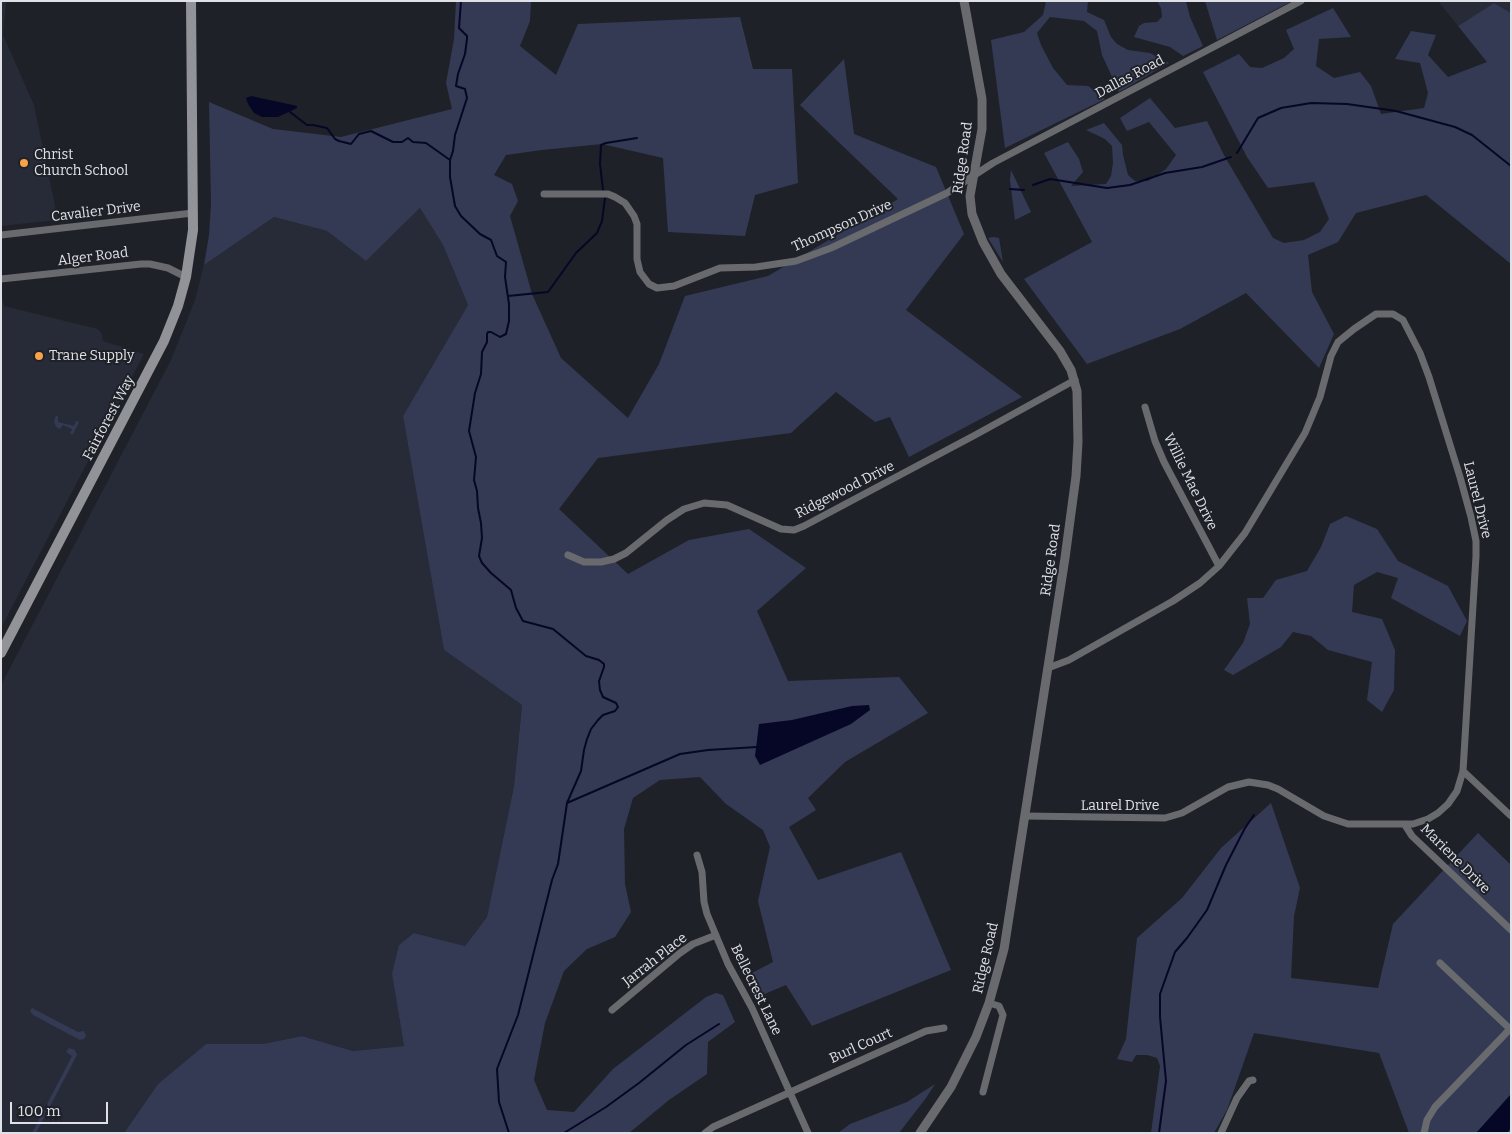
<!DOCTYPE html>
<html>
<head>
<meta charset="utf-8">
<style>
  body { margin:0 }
  #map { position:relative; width:1512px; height:1134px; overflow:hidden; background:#1f2128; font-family:Bitter,serif }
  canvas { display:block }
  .frame { position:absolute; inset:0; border:2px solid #dfe1e6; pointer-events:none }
  .scale { position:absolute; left:10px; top:1102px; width:98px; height:22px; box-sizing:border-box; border:2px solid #dfe1e6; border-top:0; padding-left:6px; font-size:15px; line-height:18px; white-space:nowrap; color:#dfe1e6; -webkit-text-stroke:4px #1f2128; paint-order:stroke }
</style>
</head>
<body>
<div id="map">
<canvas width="1512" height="1134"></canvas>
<div class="frame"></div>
<div class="scale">100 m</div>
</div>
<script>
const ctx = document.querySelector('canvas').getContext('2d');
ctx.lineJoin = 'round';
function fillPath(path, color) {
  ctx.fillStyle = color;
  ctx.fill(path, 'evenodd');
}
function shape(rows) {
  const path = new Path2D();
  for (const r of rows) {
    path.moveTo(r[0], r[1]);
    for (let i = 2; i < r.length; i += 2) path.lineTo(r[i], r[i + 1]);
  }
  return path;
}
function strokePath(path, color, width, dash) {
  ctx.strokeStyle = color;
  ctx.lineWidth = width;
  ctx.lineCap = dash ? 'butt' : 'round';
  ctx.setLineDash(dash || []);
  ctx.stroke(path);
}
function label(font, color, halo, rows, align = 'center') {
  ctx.font = font + ' Bitter,serif';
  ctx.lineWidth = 4;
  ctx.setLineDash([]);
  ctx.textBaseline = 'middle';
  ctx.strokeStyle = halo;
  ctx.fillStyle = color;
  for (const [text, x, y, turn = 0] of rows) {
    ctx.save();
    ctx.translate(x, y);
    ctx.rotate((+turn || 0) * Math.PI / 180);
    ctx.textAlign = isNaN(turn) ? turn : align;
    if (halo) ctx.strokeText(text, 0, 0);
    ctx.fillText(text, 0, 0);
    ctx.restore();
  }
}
fillPath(shape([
  [1,1,6,1,3,35,34,105,58,220,1,226],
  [1438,1,1511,1,1511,13,1494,3,1458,26],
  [420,208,443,245,468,305,403,416,444,650,522,705,514,786,487,917,465,946,415,933,392,974,404,1046,353,1051,302,1036,263,1044,206,1044,158,1084,124,1133,1,1133,1,685,171,360,195,300,204,265,274,217,327,231,366,261],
  [1,300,3,300,4,306,98,329,102,334,103,341,144,354,1,628]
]), '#272a37');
fillPath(shape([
  [456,1,531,1,530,21,520,46,556,75,578,24,740,17,753,69,792,69,798,183,755,195,745,236,668,232,663,158,602,144,542,150,506,155,494,175,512,184,518,201,510,216,532,294,561,358,628,418,659,364,685,296,768,276,898,199,800,105,844,59,854,134,936,167,964,234,906,310,1022,397,909,457,890,417,875,422,836,392,791,433,598,458,559,509,628,574,689,540,749,529,806,568,757,611,788,681,899,677,928,713,845,762,808,798,816,810,789,827,818,880,901,852,951,970,812,1026,786,985,762,995,756,992,750,974,773,962,758,901,770,847,763,830,726,804,700,777,660,780,633,798,624,829,625,884,631,912,615,937,587,949,564,971,545,1023,534,1080,547,1110,574,1112,613,1069,706,997,716,993,723,995,735,1022,708,1042,707,1074,669,1100,629,1133,124,1133,158,1084,206,1044,263,1044,302,1036,353,1051,404,1046,392,974,399,945,414,933,465,946,487,917,514,786,522,705,444,650,403,416,468,305,443,245,420,208,366,261,327,231,274,217,204,265,209,235,211,204,209,102,273,129,341,137,452,109,446,83,454,39],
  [1046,1,1088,1,1087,12,1104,20,1111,37,1117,44,1128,50,1150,53,1169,63,1119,92,1102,55,1097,31,1084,21,1050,17,1037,33,1041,45,1053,68,1067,85,1088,86,1105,99,1005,148,991,40,1024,32,1043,15],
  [1157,1,1186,1,1190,17,1203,46,1183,56,1170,47,1134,37,1139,26,1144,23,1157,22,1162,17,1161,8],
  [1205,1,1292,1,1217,40],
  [1494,3,1511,13,1511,264,1426,195,1356,213,1338,242,1308,255,1312,292,1334,334,1319,368,1246,293,1180,329,1087,364,1024,279,1092,242,1044,153,1068,142,1079,159,1083,172,1071,186,1106,184,1111,176,1113,163,1112,146,1105,139,1086,130,1104,123,1122,145,1123,155,1128,175,1135,181,1148,181,1166,169,1176,155,1149,122,1127,131,1120,118,1150,98,1175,128,1207,121,1225,157,1273,238,1284,243,1304,240,1320,232,1329,219,1314,182,1268,188,1247,157,1203,72,1239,54,1250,67,1262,68,1284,58,1294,49,1286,30,1333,8,1351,37,1319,39,1316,66,1334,78,1360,72,1371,86,1381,114,1424,108,1428,93,1420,63,1395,59,1411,31,1436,35,1428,55,1448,77,1487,62,1458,26],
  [1011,170,1031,212,1015,220,1010,180],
  [993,237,999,238,1003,262,988,238],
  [56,415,58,417,58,422,74,426,76,421,79,422,73,434,70,434,72,429,63,425,60,429,56,427,54,422],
  [1346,516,1377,529,1398,561,1448,586,1467,621,1460,636,1391,598,1398,578,1377,572,1354,585,1352,612,1382,619,1395,650,1394,690,1382,712,1367,700,1372,662,1328,650,1311,636,1293,632,1281,647,1233,675,1224,670,1243,643,1250,624,1247,598,1263,598,1276,580,1307,571,1321,547,1330,524],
  [1271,803,1300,888,1294,916,1291,978,1378,988,1393,924,1478,833,1511,865,1511,1133,1409,1133,1379,1053,1254,1033,1227,1110,1214,1133,1151,1133,1160,1066,1157,1058,1147,1055,1136,1055,1132,1062,1117,1059,1126,1039,1137,938,1182,898,1221,848],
  [32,1008,78,1032,84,1031,86,1036,84,1039,80,1040,33,1015,30,1011],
  [69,1048,75,1050,77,1055,36,1133,32,1133,72,1056,66,1052],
  [935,1084,926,1098,899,1133,838,1133,850,1124,907,1102]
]), '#343a54');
fillPath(shape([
  [251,96,293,105,297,106,297,108,278,117,262,117,254,113,248,104,246,98],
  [869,705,870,710,851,724,760,765,755,756,759,724,792,720,852,706],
  [1511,1094,1511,1128,1507,1133,1476,1133]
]), '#060726');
strokePath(shape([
  [461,1,459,28,467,36,467,39,465,54,458,74,456,86,465,89,467,98,455,135,453,151,450,160,450,177,455,206,461,216,480,234,491,240,497,256,506,262,505,277,509,304,509,321,506,334,500,337,491,332,488,332,487,334,487,342,482,352,481,374,475,393,469,431,476,457,474,480,477,491,478,508,481,523,482,538,479,556,482,563,491,573,511,590,516,608,523,621,553,629,586,656,599,660,604,664,604,667,599,681,600,690,603,697,616,703,618,707,615,711,603,715,598,720,591,729,587,739,584,750,581,771,567,803,558,864,552,880,518,1015,497,1069,499,1102,509,1133],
  [290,112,307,125,313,125,327,128,335,139,339,141,351,144,359,134,371,131,393,142,402,142,408,138,413,142,426,143,450,160],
  [1237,153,1258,118,1281,108,1311,103,1347,104,1396,111,1455,127,1472,135,1511,166],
  [1033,185,1050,179,1107,188,1130,185,1165,173,1202,167,1231,157],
  [1010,189,1024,190],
  [603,190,600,164,601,145,606,143,637,138],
  [508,296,548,292,576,253,597,233,602,221,605,198],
  [567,803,680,754,708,750,757,747],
  [564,1133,606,1107,639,1083,686,1045,719,1024],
  [1159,1133,1166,1081,1160,1017,1160,994,1175,952,1187,938,1207,910,1226,865,1245,828,1254,815]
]), '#060726', 2);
strokePath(shape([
  [544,194,608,194,615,197,625,203,634,216,637,224,637,259,640,272,649,284,657,288,674,286,720,268,756,267,796,261,831,248,947,193,993,163,1301,1],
  [1,235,193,213],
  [1,279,141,264,150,264,168,268,186,277],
  [1145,407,1155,441,1164,462,1219,566],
  [568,555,584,562,601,562,614,559,626,553,667,520,684,509,704,503,727,505,781,529,794,530,804,526,977,434,1075,380],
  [1463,771,1511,816],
  [1025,816,1165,818,1182,813,1228,787,1249,782,1268,785,1278,789,1324,816,1348,824,1413,824,1428,819,1438,813,1448,804,1457,791,1463,771,1476,556,1476,541,1471,517,1460,477,1429,377,1420,353,1403,320,1393,314,1376,314,1354,329,1338,342,1331,356,1320,397,1305,433,1245,533,1219,566,1200,583,1173,601,1069,660,1048,668],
  [1405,825,1412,836,1511,930],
  [697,855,702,872,704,902,707,914,728,964,752,1008,808,1133],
  [1440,963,1510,1029],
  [612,1010,680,953,693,944,716,935],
  [983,1092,1003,1015,999,1006,989,1003],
  [705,1133,713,1127,926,1031,944,1028],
  [1221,1133,1237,1098,1249,1081,1253,1080],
  [1424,1133,1427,1120,1435,1107,1511,1028]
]), '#696a6e', 7);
strokePath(shape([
  [920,1133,951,1087,976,1037,989,1003,1004,949,1065,558,1076,476,1078,442,1077,391,1071,370,1060,351,1001,274,983,242,972,214,970,196,982,129,982,99,964,1]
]), '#696a6e', 9);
strokePath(shape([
  [1,653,164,341,178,306,186,277,193,230,191,1]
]), '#919399', 10);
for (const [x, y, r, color] of [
  [24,163,5,"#f7a148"],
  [39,356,5,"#f7a148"]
]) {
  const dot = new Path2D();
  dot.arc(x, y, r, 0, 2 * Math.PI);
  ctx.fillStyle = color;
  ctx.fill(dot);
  strokePath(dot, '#1f2128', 2);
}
label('14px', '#dfe1e6', '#1f2128', [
  ["Dallas Road",1130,77,-28],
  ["Ridge Road",963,158,-82],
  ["Cavalier Drive",96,212,-7],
  ["Thompson Drive",842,226,-24],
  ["Alger Road",93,257,-7],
  ["Fairforest Way",109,418,-62],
  ["Willie Mae Drive",1190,482,64],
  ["Ridgewood Drive",845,490,-27],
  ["Laurel Drive",1477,500,76],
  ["Ridge Road",1051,560,-82],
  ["Laurel Drive",1120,806],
  ["Mariene Drive",1455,859,45],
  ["Ridge Road",986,958,-77],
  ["Jarrah Place",655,960,-38],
  ["Bellecrest Lane",756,990,64],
  ["Burl Court",861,1046,-24]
]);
label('14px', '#dfe1e6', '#1f2128', [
  ["Christ",34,155],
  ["Church School",34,171],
  ["Trane Supply",49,356]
], 'left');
</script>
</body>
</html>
